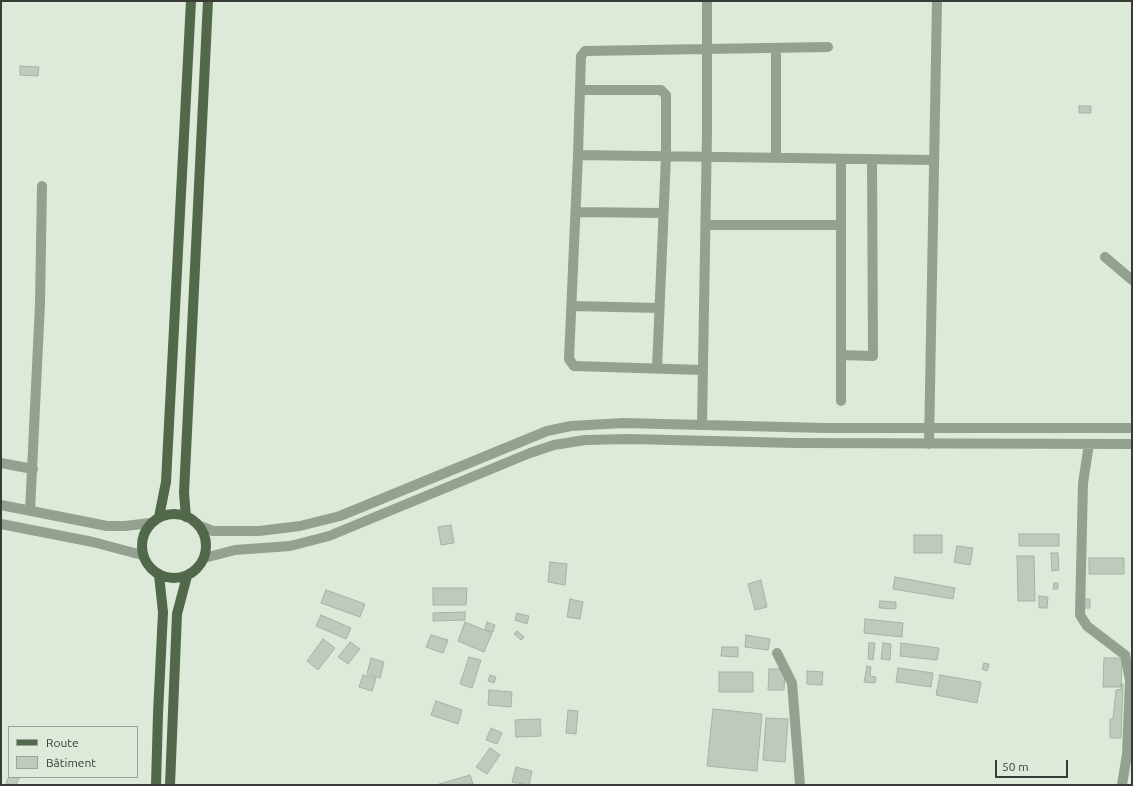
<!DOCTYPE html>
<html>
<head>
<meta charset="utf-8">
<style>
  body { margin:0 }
  #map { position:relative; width:1133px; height:786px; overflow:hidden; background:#ddeada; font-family:Ubuntu,sans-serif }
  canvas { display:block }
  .frame { position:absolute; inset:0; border:2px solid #373c36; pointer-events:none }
  .legend { position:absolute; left:8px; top:726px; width:130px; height:52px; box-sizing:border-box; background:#ddeada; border:1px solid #9ba498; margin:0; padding:5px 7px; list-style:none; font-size:12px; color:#373c36 }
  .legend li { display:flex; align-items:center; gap:8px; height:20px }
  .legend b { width:20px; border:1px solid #9ba498 }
  .scale { position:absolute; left:995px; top:760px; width:73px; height:18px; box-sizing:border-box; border:2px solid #373c36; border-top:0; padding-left:5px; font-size:12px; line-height:14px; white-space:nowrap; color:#373c36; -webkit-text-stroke:3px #ddeada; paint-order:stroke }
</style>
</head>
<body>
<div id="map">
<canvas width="1133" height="786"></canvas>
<div class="frame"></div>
<ul class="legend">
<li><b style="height:5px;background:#51684b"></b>Route</li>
<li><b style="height:11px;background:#becabb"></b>Bâtiment</li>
</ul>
<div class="scale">50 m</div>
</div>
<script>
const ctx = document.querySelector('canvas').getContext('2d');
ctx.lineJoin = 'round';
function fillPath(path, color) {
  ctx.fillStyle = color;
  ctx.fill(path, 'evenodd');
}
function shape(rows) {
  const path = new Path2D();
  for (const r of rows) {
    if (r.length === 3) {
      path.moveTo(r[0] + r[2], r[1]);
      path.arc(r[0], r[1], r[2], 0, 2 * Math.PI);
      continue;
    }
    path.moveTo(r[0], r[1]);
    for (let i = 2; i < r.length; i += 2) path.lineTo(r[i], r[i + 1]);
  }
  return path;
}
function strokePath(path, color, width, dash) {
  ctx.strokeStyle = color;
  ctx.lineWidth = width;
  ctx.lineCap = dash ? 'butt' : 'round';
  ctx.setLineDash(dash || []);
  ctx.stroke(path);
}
const building = shape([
  [20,66,39,67,38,76,20,75,20,66],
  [1079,106,1091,106,1091,113,1079,113,1079,106],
  [451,525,454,543,441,545,438,527,451,525],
  [1019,534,1059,534,1059,546,1019,546,1019,534],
  [914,535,942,535,942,553,914,553,914,535],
  [957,546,973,548,970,565,954,562,957,546],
  [1051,553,1058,553,1059,570,1052,571,1051,553],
  [1017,556,1034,556,1035,601,1018,601,1017,556],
  [1089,558,1124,558,1124,574,1089,574,1089,558],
  [550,562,567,564,565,585,548,582,550,562],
  [895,577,955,588,953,599,893,589,895,577],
  [761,580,767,607,755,610,748,584,761,580],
  [1054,583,1058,583,1058,589,1053,589,1054,583],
  [433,588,467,588,466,605,433,605,433,588],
  [326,590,365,604,360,617,321,603,326,590],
  [1039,596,1048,597,1047,608,1039,608,1039,596],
  [570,599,583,602,580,619,567,617,570,599],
  [1081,599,1090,599,1090,608,1081,608,1081,599],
  [880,601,896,602,896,609,879,608,880,601],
  [465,612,465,620,433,621,433,613,465,612],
  [517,613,529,616,527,624,515,620,517,613],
  [321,615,351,628,346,639,316,626,321,615],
  [865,619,903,623,902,637,864,633,865,619],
  [465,622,492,633,484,652,458,641,465,622],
  [487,622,495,625,493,632,485,630,487,622],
  [517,631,524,637,521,640,514,634,517,631],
  [431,635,448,640,443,653,426,647,431,635],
  [746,635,770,639,768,650,745,647,746,635],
  [323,639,335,648,318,670,307,661,323,639],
  [350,642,360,649,348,664,338,657,350,642],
  [869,643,875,643,873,660,868,659,869,643],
  [883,643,891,644,890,660,881,659,883,643],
  [901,643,939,648,937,660,900,656,901,643],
  [722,647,738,647,738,657,721,656,722,647],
  [469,657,481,660,472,688,460,684,469,657],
  [371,658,384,662,380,678,367,674,371,658],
  [1104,658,1122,658,1121,687,1103,687,1104,658],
  [984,663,989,664,987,671,982,669,984,663],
  [867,666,871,667,870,676,876,677,875,683,864,682,867,666],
  [898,668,933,673,931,687,896,682,898,668],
  [769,669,785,669,784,690,768,690,769,669],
  [807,671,823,672,822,685,807,684,807,671],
  [719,672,753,672,753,692,719,692,719,672],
  [363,675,376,678,372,691,359,687,363,675],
  [490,675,496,677,494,683,488,681,490,675],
  [940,675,981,682,977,703,936,695,940,675],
  [1121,684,1123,684,1121,738,1110,738,1110,719,1113,719,1116,690,1121,689,1121,684],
  [489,690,512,692,511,707,488,705,489,690],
  [436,701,462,710,458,724,431,715,436,701],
  [713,709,762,714,757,771,707,766,713,709],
  [568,710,578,711,576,734,566,733,568,710],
  [766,718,788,719,785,762,763,760,766,718],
  [540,719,541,736,516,737,515,720,540,719],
  [491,728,502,733,497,744,486,740,491,728],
  [490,748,500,755,487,774,476,767,490,748],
  [516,767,532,771,529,785,512,782,516,767],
  [470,775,473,784,436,785,470,775],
  [9,776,9,777,20,777,16,785,11,785,6,783,9,776]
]);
fillPath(building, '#becabb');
strokePath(building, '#a6b3a4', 1);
strokePath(shape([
  [580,90,661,90,666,95,666,156,657,368],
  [578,155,933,160],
  [776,158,776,48],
  [841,159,841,401],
  [576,212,663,213],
  [706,225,841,225],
  [1105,257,1132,280],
  [572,306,659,308],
  [841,355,873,356,872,159],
  [703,370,574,366,569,359,578,155,581,56,585,51,828,47],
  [702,425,707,132,707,1],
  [929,444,937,1],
  [1089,444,1083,483,1080,615,1087,626,1125,655,1130,680,1127,754,1122,785],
  [1,463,33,469],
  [1,505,107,526,125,526,150,523],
  [30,511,40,304,42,186],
  [1,524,93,542,142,555],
  [200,526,213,531,259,531,300,526,340,516,547,431,571,426,623,423,825,428,1132,428],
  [204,558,235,550,290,546,329,536,530,453,554,445,585,440,630,439,795,443,1132,444],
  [777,653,792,683,800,785]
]), '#94a191', 10);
strokePath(shape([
  [174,546,32],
  [159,517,166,482,191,1],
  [186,517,184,493,208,1],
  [156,785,158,714,163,612,159,575],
  [170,785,177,614,187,576]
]), '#51684b', 10);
</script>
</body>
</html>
